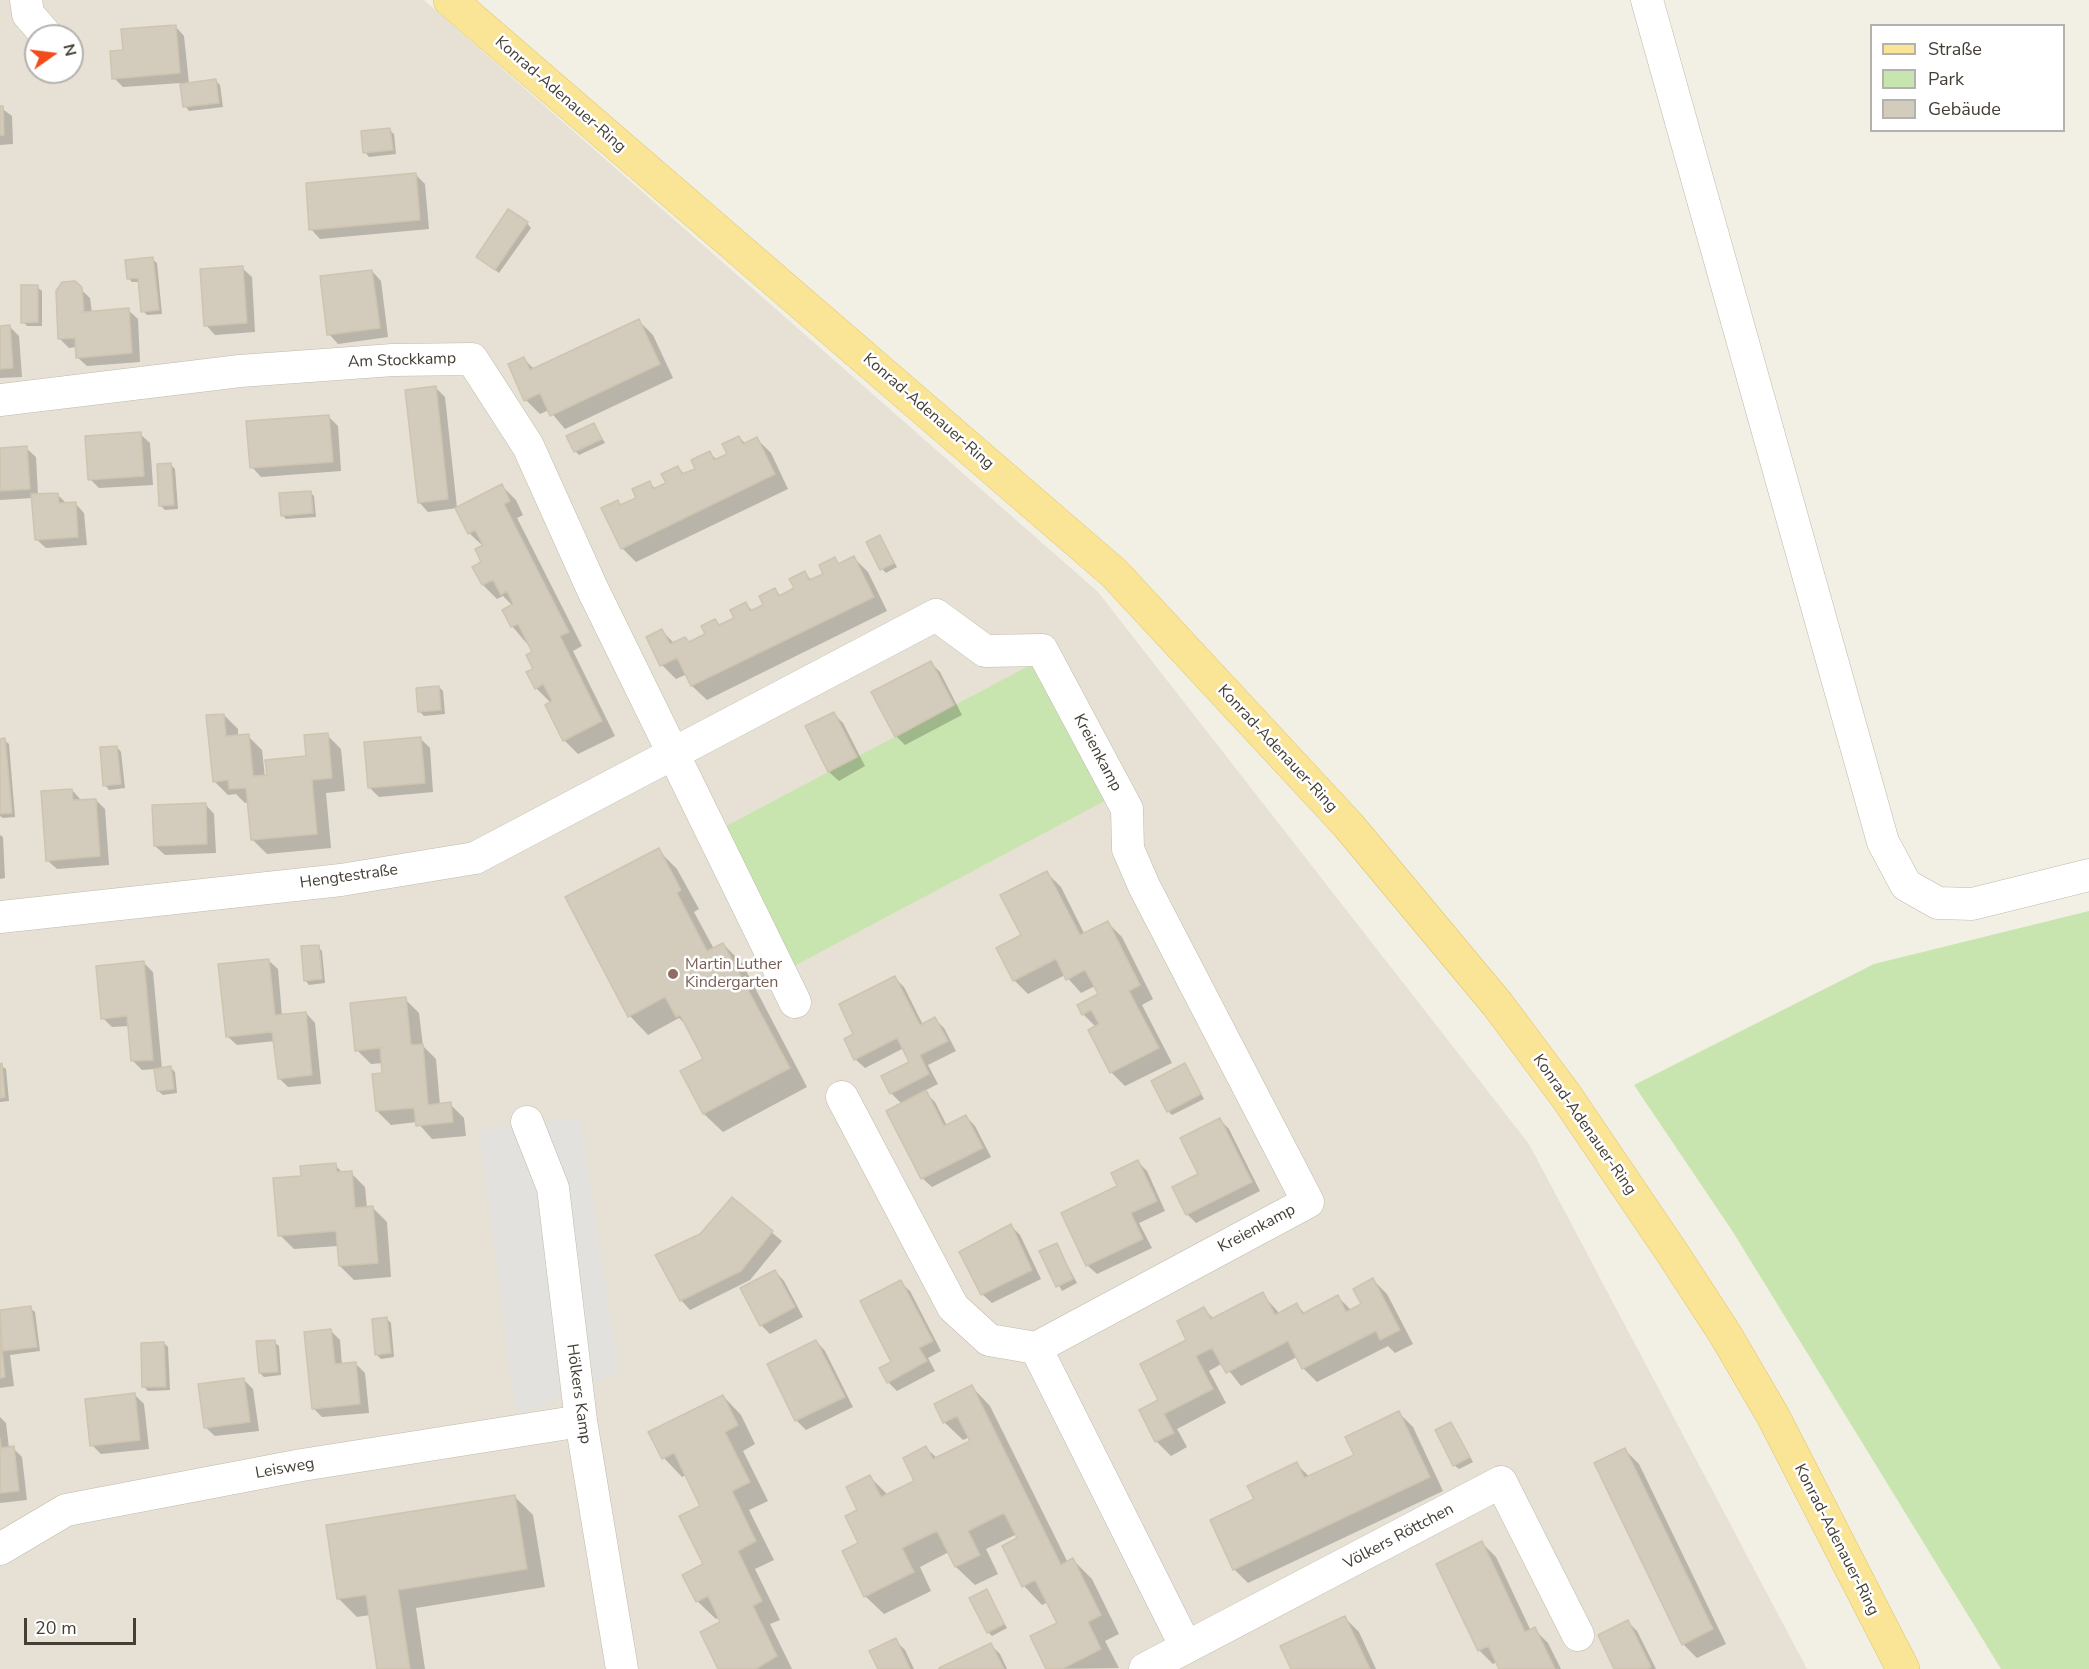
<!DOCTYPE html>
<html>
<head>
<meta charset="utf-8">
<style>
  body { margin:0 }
  #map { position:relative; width:2089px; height:1669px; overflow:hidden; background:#f2efe5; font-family:"Nunito Sans",sans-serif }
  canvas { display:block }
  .legend { position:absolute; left:1870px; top:24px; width:195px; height:108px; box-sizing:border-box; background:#fff; border:2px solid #b4b2ae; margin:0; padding:8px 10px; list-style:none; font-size:18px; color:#443f35 }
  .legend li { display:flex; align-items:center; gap:12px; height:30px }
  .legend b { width:30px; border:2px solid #b4b2ae }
  .north { position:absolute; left:24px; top:24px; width:60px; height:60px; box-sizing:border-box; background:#fff; border:2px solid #b4b2ae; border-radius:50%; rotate:76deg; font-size:16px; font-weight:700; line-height:24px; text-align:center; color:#443f35 }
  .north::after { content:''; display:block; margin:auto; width:21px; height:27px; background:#f24c1d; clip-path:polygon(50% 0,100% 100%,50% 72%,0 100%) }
  .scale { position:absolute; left:24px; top:1618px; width:112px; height:27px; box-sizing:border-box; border:3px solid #443f35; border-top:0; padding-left:8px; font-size:18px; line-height:21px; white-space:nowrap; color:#443f35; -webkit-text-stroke:4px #fff; paint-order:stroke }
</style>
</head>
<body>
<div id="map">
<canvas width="2089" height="1669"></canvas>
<ul class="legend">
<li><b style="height:8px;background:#fae596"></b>Straße</li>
<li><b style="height:16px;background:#c9e5af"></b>Park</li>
<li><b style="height:16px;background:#d3cbbb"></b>Gebäude</li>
</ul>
<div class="north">N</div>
<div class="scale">20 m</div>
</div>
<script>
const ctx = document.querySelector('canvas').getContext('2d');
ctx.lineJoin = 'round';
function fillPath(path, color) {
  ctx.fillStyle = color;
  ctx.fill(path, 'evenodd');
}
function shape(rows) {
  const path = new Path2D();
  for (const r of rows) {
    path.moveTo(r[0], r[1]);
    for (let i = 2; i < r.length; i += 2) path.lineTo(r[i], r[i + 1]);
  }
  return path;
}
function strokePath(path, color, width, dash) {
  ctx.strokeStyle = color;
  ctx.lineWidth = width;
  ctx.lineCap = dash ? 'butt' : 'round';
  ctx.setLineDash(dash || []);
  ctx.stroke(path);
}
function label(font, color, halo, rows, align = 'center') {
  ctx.font = font + ' "Nunito Sans",sans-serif';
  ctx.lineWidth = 5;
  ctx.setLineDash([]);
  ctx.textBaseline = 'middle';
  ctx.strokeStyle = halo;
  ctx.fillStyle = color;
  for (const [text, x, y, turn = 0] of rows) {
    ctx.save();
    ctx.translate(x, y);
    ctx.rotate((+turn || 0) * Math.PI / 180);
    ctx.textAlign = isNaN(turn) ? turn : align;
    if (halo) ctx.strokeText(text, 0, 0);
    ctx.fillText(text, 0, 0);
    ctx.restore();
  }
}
fillPath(shape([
  [0,0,424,0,1098,592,1529,1144,1807,1669,0,1669],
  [36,36,72,36,72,72,36,72]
]), '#e6e1d4');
fillPath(shape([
  [1040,660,1112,797,781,973,713,833],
  [2089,911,2089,1669,2001,1669,1733,1232,1634,1085,1874,964]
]), '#c9e5af');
fillPath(shape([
  [580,1117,619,1371,516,1417,479,1129]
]), '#e3e1dd');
fillPath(shape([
  [175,26,184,36,189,84,216,81,220,85,223,107,189,111,185,106,181,83,123,87,114,78,124,51],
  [0,107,12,116,13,144,0,145],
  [389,130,394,134,396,154,369,157,365,152],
  [416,175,425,184,429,229,320,239,311,229],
  [527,223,531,228,499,273,478,257],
  [152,259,157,263,162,314,147,315,143,311,140,282,132,282,128,278],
  [242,268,252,277,255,332,215,335,206,325],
  [372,271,381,281,388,337,338,344,329,334],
  [74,283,90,298,92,313,128,310,138,319,140,362,87,366,77,357,77,347,69,348,60,339],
  [37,287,42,291,42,326,27,326,23,322],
  [639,321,653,335,673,378,565,429,549,410,540,414,526,400,524,359,535,370],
  [10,327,19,336,22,377,0,378,0,328],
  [436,388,445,397,457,508,428,512,419,502],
  [329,417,338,426,341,471,261,477,252,467],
  [594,425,605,443,579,455,575,451],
  [140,434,150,443,153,485,99,488,90,479],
  [739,437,746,444,757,439,771,453,788,489,636,562,622,548,617,502,622,506,638,498,649,483,656,489,668,483,678,467,685,475,697,469,710,453,717,460,729,454],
  [26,448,36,457,38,495,57,494,67,504,75,503,84,513,87,545,46,548,36,539,33,498,0,500,0,449],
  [171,465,175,469,178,509,165,510,161,506],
  [502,486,516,500,523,515,517,518,582,646,573,651,615,736,578,754,564,740,551,703,536,688,534,652,512,626,513,606,503,596,497,599,483,585,474,568,483,563,483,546,469,533],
  [310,492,314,496,316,517,286,519,282,515],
  [880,537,897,567,886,573,882,569],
  [854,558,868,572,887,611,707,700,692,686,687,674,676,679,662,665,662,631,675,644,690,644,736,618,746,604,753,611,765,605,775,590,781,596,796,589,805,573,812,581,825,574,834,559,840,565],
  [931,663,940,672,962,715,905,745,896,736],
  [439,687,443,691,445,714,424,716,419,711],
  [834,714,843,723,865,766,839,781,829,772,807,727],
  [224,715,238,729,238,737,248,736,262,750,265,777,307,757,327,735,341,749,345,791,326,793,331,848,267,854,253,840,249,802,245,803,236,794,228,795,214,781],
  [421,739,430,748,433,792,379,797,369,787],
  [0,740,4,740,9,744,15,817,3,818,0,816],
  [117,747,121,752,125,788,109,790,105,785],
  [72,790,81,800,96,800,105,809,109,865,57,869,47,860],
  [205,804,214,814,216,853,165,855,155,846],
  [0,835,3,837,5,878,0,879],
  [658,850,677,869,699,909,694,912,714,949,723,944,742,963,807,1087,723,1132,704,1114,682,1072,705,1060,687,1026,679,1018,648,1035,630,1016],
  [1047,873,1061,887,1085,935,1108,923,1122,937,1153,999,1142,1005,1172,1063,1125,1086,1111,1072,1096,1027,1083,1014,1100,995,1095,986,1081,993,1065,975,1028,994,1014,980,1023,936],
  [318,947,322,951,325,983,309,985,305,980],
  [268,960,278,969,282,1016,306,1013,315,1023,321,1084,288,1087,279,1078,275,1041,237,1045,227,1036],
  [144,963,153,972,162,1069,171,1068,175,1072,177,1093,163,1095,158,1091,155,1069,142,1070,133,1061,130,1026,112,1027,103,1018],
  [895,978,904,987,923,1025,935,1019,944,1028,956,1051,928,1065,938,1084,924,1091,935,1102,947,1126,966,1116,975,1126,991,1157,932,1187,922,1178,902,1104,891,1093,911,1062,904,1048,865,1068,855,1059,855,1035],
  [405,999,419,1013,423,1046,436,1059,440,1105,450,1104,464,1118,466,1136,432,1139,417,1122,391,1125,377,1111,384,1074,383,1063,371,1064,357,1050],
  [0,1065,6,1069,9,1101,0,1102],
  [1185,1065,1204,1099,1172,1115,1168,1111],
  [1220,1120,1229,1129,1260,1191,1196,1223,1187,1214],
  [1138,1162,1147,1171,1165,1211,1139,1223,1152,1248,1097,1274,1087,1265,1119,1187],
  [335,1165,343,1173,351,1173,365,1187,367,1208,373,1208,387,1222,391,1277,354,1280,340,1266,338,1246,294,1249,280,1235,302,1177],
  [732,1199,782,1241,750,1280,690,1310,681,1300,701,1235],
  [1011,1226,1020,1235,1041,1279,992,1303,982,1294],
  [1056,1244,1077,1283,1062,1291,1041,1252],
  [775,1271,784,1281,803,1317,770,1334,761,1325],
  [1373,1280,1387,1294,1413,1344,1395,1353,1388,1346,1317,1382,1303,1368,1297,1357,1241,1386,1223,1363,1209,1371,1226,1403,1177,1429,1187,1447,1171,1456,1157,1442,1141,1411,1160,1401,1204,1309,1214,1319,1262,1294,1280,1314,1297,1305,1305,1314,1338,1297,1352,1311,1363,1305],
  [900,1282,910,1291,941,1351,928,1358,935,1371,897,1391,888,1382,893,1362],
  [30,1308,35,1312,40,1351,10,1355,14,1386,0,1388,0,1311],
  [387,1319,391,1323,394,1357,381,1359,376,1354],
  [331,1331,340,1340,342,1365,356,1364,365,1373,369,1413,322,1417,313,1408],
  [816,1341,825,1351,853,1407,806,1430,796,1420,769,1364],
  [274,1342,279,1346,281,1375,264,1377,260,1373],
  [164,1343,168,1347,170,1390,148,1391,144,1387],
  [244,1380,253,1389,259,1431,215,1436,205,1427],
  [972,1387,990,1406,1068,1563,1073,1560,1092,1579,1119,1634,1105,1641,1119,1668,1048,1669,1059,1624,1048,1602,1042,1605,1024,1586,1017,1534,986,1549,998,1574,975,1585,956,1567,949,1552,920,1567,931,1591,884,1614,865,1596,859,1511,870,1477,888,1495,916,1481,926,1448,937,1458,972,1442,970,1437,963,1440,944,1422],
  [135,1395,144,1404,149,1449,101,1454,92,1445],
  [723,1396,741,1415,755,1444,743,1451,768,1501,749,1510,774,1560,755,1569,780,1620,770,1624,792,1669,720,1669,722,1623,720,1617,716,1619,697,1601,706,1565,702,1506,686,1475,682,1477,664,1458,650,1432],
  [1399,1413,1413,1427,1443,1491,1248,1583,1234,1569,1212,1521,1256,1500,1296,1464,1310,1477,1356,1456],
  [0,1417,6,1423,9,1448,13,1448,22,1457,27,1500,0,1503],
  [1451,1424,1473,1462,1459,1469,1454,1465],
  [1625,1450,1639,1464,1726,1644,1697,1658,1683,1644],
  [515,1497,533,1515,545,1587,416,1608,425,1669,379,1669,370,1615,357,1617,338,1598],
  [1482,1543,1496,1557,1531,1631,1534,1629,1548,1643,1561,1669,1500,1669,1497,1662,1493,1664,1479,1650],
  [986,1591,1007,1628,992,1636,988,1632],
  [1345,1618,1359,1632,1376,1669,1293,1669],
  [1628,1622,1637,1631,1656,1669,1616,1669],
  [895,1640,905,1650,914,1669,879,1669],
  [991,1645,1000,1654,1007,1669,941,1669]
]), '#0003');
const building = shape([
  [176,25,180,73,112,79,110,51,123,50,121,29,176,25],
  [216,79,219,103,183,107,180,84,216,79],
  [0,106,3,106,4,135,0,135,0,106],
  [390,128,393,150,363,153,361,131,390,128],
  [416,173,420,220,309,230,306,183,416,173],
  [508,209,528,222,495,270,476,257,508,209],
  [153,257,159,310,141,312,138,278,127,279,125,260,153,257],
  [243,266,247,323,204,326,200,269,243,266],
  [372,270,380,328,327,335,320,276,372,270],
  [75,281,82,287,84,312,129,308,132,353,76,358,75,338,58,339,56,291,62,282,75,281],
  [21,285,38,285,38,322,21,323,21,285],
  [639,319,660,364,550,416,540,393,524,401,508,364,524,357,530,370,639,319],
  [10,325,13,368,0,369,0,326,10,325],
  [436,386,448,499,418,503,405,390,436,386],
  [329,415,333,462,250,468,246,421,329,415],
  [594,423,602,439,574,452,566,436,594,423],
  [141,432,144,476,88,480,85,436,141,432],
  [739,436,743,444,757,437,775,474,621,549,601,508,618,500,620,505,636,498,632,489,650,481,653,489,666,483,661,474,678,466,682,474,695,469,691,460,710,451,714,460,727,454,722,444,739,436],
  [27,446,30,489,0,491,0,448,27,446],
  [171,463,174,505,159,506,157,464,171,463],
  [502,484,510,501,504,504,569,632,560,636,602,721,563,741,545,705,552,701,543,684,535,689,526,672,533,669,526,655,532,652,518,624,511,627,502,610,513,604,507,591,501,595,493,580,482,585,472,567,481,562,475,549,483,545,475,530,468,534,455,508,502,484],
  [311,491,313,513,281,516,279,493,311,491],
  [58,493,59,503,76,502,78,537,35,540,31,494,58,493],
  [880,535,894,563,880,570,866,542,880,535],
  [854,556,874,597,691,686,677,658,660,666,646,637,662,629,670,644,685,637,689,642,705,634,701,626,715,619,719,625,734,618,730,610,746,602,750,611,763,605,759,596,775,588,779,596,794,588,789,579,805,571,809,580,823,574,819,565,835,557,838,564,854,556],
  [931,661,954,705,895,737,871,692,931,661],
  [439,686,441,710,418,712,416,688,439,686],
  [834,712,857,757,828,772,805,726,834,712],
  [224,714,226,736,249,734,253,776,267,775,265,760,306,756,304,735,328,733,332,778,312,780,317,834,251,840,246,788,229,789,228,780,213,782,206,715,224,714],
  [421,737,425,783,368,788,364,742,421,737],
  [5,738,12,813,0,814,0,739,5,738],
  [117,746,121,784,103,786,100,747,117,746],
  [72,789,73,800,96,799,100,856,46,861,41,791,72,789],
  [206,803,207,844,154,846,152,805,206,803],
  [659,848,681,890,677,893,707,951,723,943,790,1068,703,1114,680,1071,703,1059,680,1015,676,1017,665,997,628,1017,565,897,659,848],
  [1047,871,1080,935,1108,921,1140,985,1129,991,1159,1048,1110,1073,1088,1030,1099,1024,1091,1010,1082,1015,1077,1005,1098,994,1085,970,1066,980,1056,959,1013,981,996,948,1021,935,1000,895,1047,871],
  [319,945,322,979,304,981,301,946,319,945],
  [269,959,275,1015,306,1012,312,1075,278,1079,272,1032,226,1037,218,964,269,959],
  [144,961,153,1060,131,1061,127,1016,101,1019,96,966,144,961],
  [895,976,920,1025,935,1017,948,1041,920,1055,929,1074,890,1094,881,1076,909,1062,897,1038,854,1060,844,1039,853,1034,839,1004,895,976],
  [406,997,411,1045,423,1044,428,1105,451,1102,453,1122,416,1126,414,1108,376,1111,372,1074,382,1073,380,1048,355,1051,350,1003,406,997],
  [2,1063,5,1097,0,1098,0,1064,2,1063],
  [1185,1063,1201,1094,1167,1112,1151,1081,1185,1063],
  [171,1066,174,1089,157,1091,154,1069,171,1066],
  [926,1090,944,1126,966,1115,983,1148,921,1179,886,1111,926,1090],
  [1220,1118,1252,1182,1186,1215,1172,1187,1198,1174,1180,1138,1220,1118],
  [1138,1160,1157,1201,1131,1213,1143,1239,1086,1266,1061,1213,1117,1186,1111,1173,1138,1160],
  [336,1163,337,1172,352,1171,355,1208,373,1206,378,1263,339,1266,336,1231,278,1236,273,1178,301,1176,300,1166,336,1163],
  [732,1197,773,1231,741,1271,680,1301,655,1255,700,1234,732,1197],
  [1011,1224,1032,1270,981,1295,959,1252,1011,1224],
  [1057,1243,1073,1279,1056,1287,1039,1251,1057,1243],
  [775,1270,795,1307,760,1326,740,1288,775,1270],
  [1373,1278,1400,1330,1380,1340,1376,1331,1302,1369,1288,1341,1226,1373,1212,1348,1196,1356,1213,1389,1164,1414,1174,1433,1155,1442,1139,1410,1158,1400,1140,1364,1186,1340,1177,1321,1204,1307,1211,1319,1263,1292,1275,1315,1297,1303,1302,1314,1338,1295,1346,1312,1361,1304,1353,1289,1373,1278],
  [901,1280,933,1341,919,1348,927,1361,887,1383,879,1368,891,1362,860,1301,901,1280],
  [31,1306,37,1347,2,1351,0,1310,31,1306],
  [387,1317,391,1353,375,1355,372,1319,387,1317],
  [331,1329,335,1364,356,1362,360,1404,312,1409,304,1332,331,1329],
  [0,1331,5,1377,0,1378,0,1331],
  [275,1340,278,1372,259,1373,256,1341,275,1340],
  [816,1340,845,1397,795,1421,767,1364,816,1340],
  [164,1342,166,1387,142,1387,141,1343,164,1342],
  [244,1378,250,1422,204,1428,198,1384,244,1378],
  [972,1385,1061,1565,1073,1558,1101,1615,1088,1622,1101,1649,1062,1669,1046,1669,1030,1636,1057,1623,1035,1580,1022,1587,1002,1546,1017,1538,1004,1513,968,1531,980,1555,955,1567,937,1531,902,1548,914,1572,864,1597,842,1551,858,1543,845,1516,857,1510,846,1487,870,1475,881,1497,914,1481,903,1458,926,1446,933,1459,970,1441,957,1416,943,1423,934,1404,972,1385],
  [135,1393,140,1440,90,1446,85,1399,135,1393],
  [723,1395,738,1425,725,1432,750,1482,732,1491,756,1541,738,1551,762,1601,753,1606,777,1656,756,1669,718,1669,700,1632,720,1622,708,1596,696,1602,682,1575,703,1564,679,1516,700,1506,674,1453,662,1459,648,1432,723,1395],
  [1399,1411,1430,1477,1233,1570,1210,1520,1254,1499,1247,1486,1297,1462,1304,1478,1354,1455,1345,1437,1399,1411],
  [1451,1422,1470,1457,1453,1466,1435,1430,1451,1422],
  [0,1438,1,1448,14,1446,19,1491,0,1493,0,1438],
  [1625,1448,1713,1629,1682,1645,1594,1463,1625,1448],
  [515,1495,527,1569,398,1590,410,1669,377,1669,366,1595,337,1599,326,1525,515,1495],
  [1482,1541,1525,1632,1535,1627,1555,1669,1499,1669,1488,1646,1478,1651,1436,1564,1482,1541],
  [987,1589,1004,1624,987,1633,969,1598,987,1589],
  [1345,1616,1370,1669,1291,1669,1280,1646,1345,1616],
  [1628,1620,1651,1667,1647,1669,1614,1669,1598,1635,1628,1620],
  [896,1638,910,1669,878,1669,869,1651,896,1638],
  [991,1643,1004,1669,939,1669,939,1668,991,1643]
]);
fillPath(building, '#d3cbbb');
strokePath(building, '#cec4af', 1.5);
const minor = shape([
  [26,0,28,14,47,36],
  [1647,0,1883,842,1906,885,1938,903,1972,904,2089,875],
  [0,400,240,371,393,360,472,359,528,446,592,588,795,1002],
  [0,917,341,880,475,858,936,615,985,651,1042,650,1127,809,1128,849,1144,886,1308,1202,1036,1348,989,1340,953,1307,842,1097],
  [527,1122,553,1188,581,1421,622,1669],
  [1036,1348,1186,1647],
  [0,1549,66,1510,302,1465,581,1421],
  [1145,1669,1501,1482,1578,1635]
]);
const primary = shape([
  [450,0,1114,573,1348,825,1498,1005,1566,1096,1673,1254,1725,1334,1773,1416,1903,1669]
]);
strokePath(minor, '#c0baab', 33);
strokePath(primary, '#dfc467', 34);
strokePath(minor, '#fff', 32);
strokePath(primary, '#fae596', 33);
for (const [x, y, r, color] of [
  [673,974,6,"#8d6e63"]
]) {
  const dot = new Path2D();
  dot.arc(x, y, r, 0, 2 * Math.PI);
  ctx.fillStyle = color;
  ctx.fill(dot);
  strokePath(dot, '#fff', 2);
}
label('16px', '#443f35', '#fff', [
  ["Konrad-Adenauer-Ring",560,95,41],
  ["Am Stockkamp",402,361,-2],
  ["Konrad-Adenauer-Ring",928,412,41],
  ["Konrad-Adenauer-Ring",1277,749,47],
  ["Kreienkamp",1097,753,62],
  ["Hengtestraße",349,877,-8],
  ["Konrad-Adenauer-Ring",1584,1125,55],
  ["Kreienkamp",1257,1229,-28],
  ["Hölkers Kamp",578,1394,82],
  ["Leisweg",285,1469,-10],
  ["Völkers Röttchen",1399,1537,-28],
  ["Konrad-Adenauer-Ring",1836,1540,63]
]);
label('16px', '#785e54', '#fff', [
  ["Martin Luther",685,965],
  ["Kindergarten",685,983]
], 'left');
</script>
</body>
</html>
